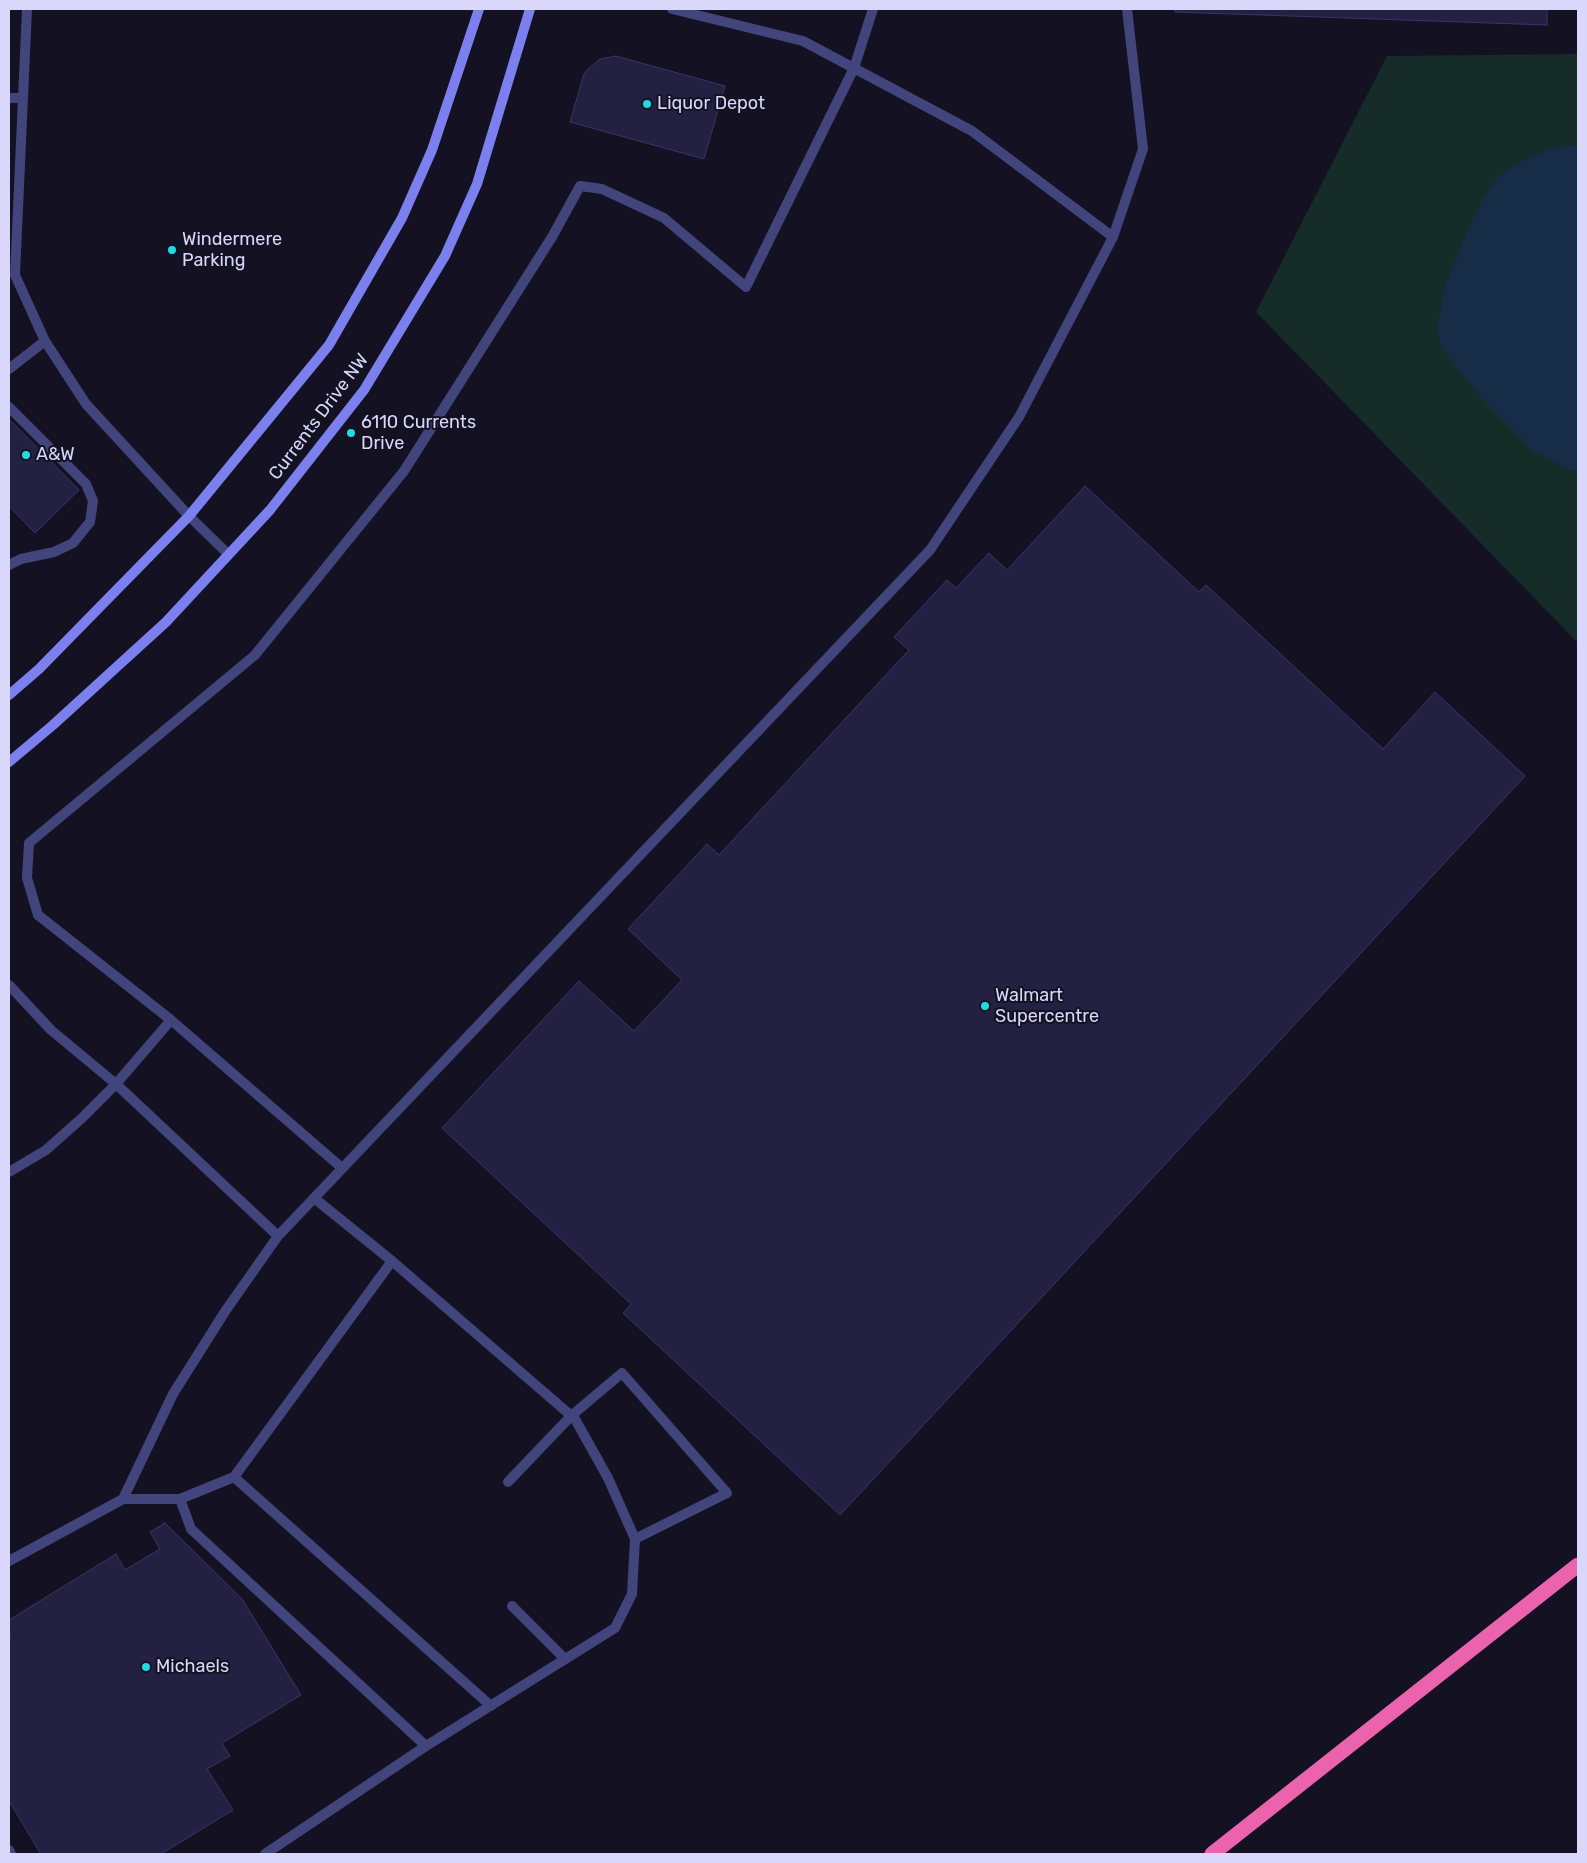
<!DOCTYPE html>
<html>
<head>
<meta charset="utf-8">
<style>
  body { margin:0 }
  #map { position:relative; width:1587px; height:1863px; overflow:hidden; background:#131122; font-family:Rubik,sans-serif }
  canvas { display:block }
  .frame { position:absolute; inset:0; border:10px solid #d9d8fa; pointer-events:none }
</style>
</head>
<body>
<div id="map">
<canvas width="1587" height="1863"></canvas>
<div class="frame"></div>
</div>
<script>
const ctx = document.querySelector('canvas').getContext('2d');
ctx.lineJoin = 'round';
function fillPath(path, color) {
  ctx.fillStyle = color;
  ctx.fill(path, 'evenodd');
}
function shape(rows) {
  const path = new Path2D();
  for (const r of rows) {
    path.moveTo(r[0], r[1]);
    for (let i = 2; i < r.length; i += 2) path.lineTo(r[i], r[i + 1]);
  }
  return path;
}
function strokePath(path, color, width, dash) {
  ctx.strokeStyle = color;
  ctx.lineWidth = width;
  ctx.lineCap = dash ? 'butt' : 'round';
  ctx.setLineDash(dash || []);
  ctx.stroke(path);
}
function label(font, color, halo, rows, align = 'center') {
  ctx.font = font + ' Rubik,sans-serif';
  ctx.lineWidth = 4;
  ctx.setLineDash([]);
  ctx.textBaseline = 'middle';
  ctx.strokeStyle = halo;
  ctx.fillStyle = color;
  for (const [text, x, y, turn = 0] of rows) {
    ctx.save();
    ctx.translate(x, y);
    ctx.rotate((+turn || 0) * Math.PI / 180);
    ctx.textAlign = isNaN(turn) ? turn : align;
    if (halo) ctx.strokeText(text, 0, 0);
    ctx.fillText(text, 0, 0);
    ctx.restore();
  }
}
fillPath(shape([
  [1578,54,1578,643,1256,312,1387,56]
]), '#152c29');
fillPath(shape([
  [1578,145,1578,470,1569,470,1534,452,1485,402,1441,347,1437,327,1446,284,1468,230,1483,199,1497,178,1514,165,1549,149]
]), '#162c47');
const building = shape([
  [1175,9,1547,9,1547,25,1175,12,1175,9],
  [616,56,725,86,704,159,570,122,584,74,587,70,600,59,616,56],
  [9,419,79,490,35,533,9,506,9,419],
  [1085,486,1199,592,1206,585,1383,749,1435,692,1525,776,840,1515,623,1313,631,1304,442,1128,579,981,634,1031,682,980,628,929,707,844,719,855,909,650,894,637,947,580,956,588,989,553,1007,570,1085,486],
  [165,1523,242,1599,301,1695,222,1743,230,1756,207,1769,233,1810,161,1854,41,1854,9,1801,9,1640,11,1638,9,1634,9,1620,116,1554,125,1570,160,1549,150,1532,165,1523]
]);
fillPath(building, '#242041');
strokePath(building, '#3b346a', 1);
strokePath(shape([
  [27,9,15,275,45,341,86,404,189,516,228,554],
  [672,9,803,41,972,131,1113,237],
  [9,98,23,98],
  [9,369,45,341],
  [9,407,86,484,93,501,90,522,73,543,54,552,21,559,9,565],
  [9,985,51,1030,116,1084,278,1236],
  [171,1020,342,1168],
  [9,1172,46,1150,82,1118,116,1084,171,1020,38,915,27,878,29,843,255,655,404,471,552,237,580,186,602,189,664,218,746,287,854,68,873,9],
  [392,1261,575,1419,608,1478,635,1539,632,1594,615,1628,426,1746],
  [234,1477,491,1706],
  [508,1482,571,1416,622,1373,727,1493,635,1539],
  [123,1499,180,1499,191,1529,426,1746,265,1854],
  [180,1499,234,1477,392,1261,314,1198],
  [9,1561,123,1499,173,1394,226,1310,278,1236,930,550,1019,417,1113,237,1143,149,1127,9],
  [512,1606,565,1659],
  [9,1850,11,1854]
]), '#42447c', 10);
strokePath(shape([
  [9,695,39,669,189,516,329,345,402,218,432,150,479,9],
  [9,762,53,725,166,622,270,510,364,390,445,256,477,184,530,9]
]), '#7b80ee', 10);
strokePath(shape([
  [1212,1854,1578,1565]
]), '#eb62ad', 15);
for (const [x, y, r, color] of [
  [647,104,5,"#1ddbe1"],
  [172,250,5,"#1ddbe1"],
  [351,433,5,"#1ddbe1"],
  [26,455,5,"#1ddbe1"],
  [985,1006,5,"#1ddbe1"],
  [146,1667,5,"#1ddbe1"]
]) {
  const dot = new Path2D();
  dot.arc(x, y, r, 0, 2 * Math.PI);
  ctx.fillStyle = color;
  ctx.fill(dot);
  strokePath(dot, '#131122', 2);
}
label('18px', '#d9d8fa', '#131122', [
  ["Liquor Depot",657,104],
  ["Windermere",182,240],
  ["Parking",182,261],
  ["6110 Currents",361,423],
  ["Drive",361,444],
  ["A&W",36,455],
  ["Walmart",995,996],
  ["Supercentre",995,1017],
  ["Michaels",156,1667]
], 'left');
label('18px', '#d9d8fa', '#131122', [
  ["Currents Drive NW",319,417,-53]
]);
</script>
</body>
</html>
